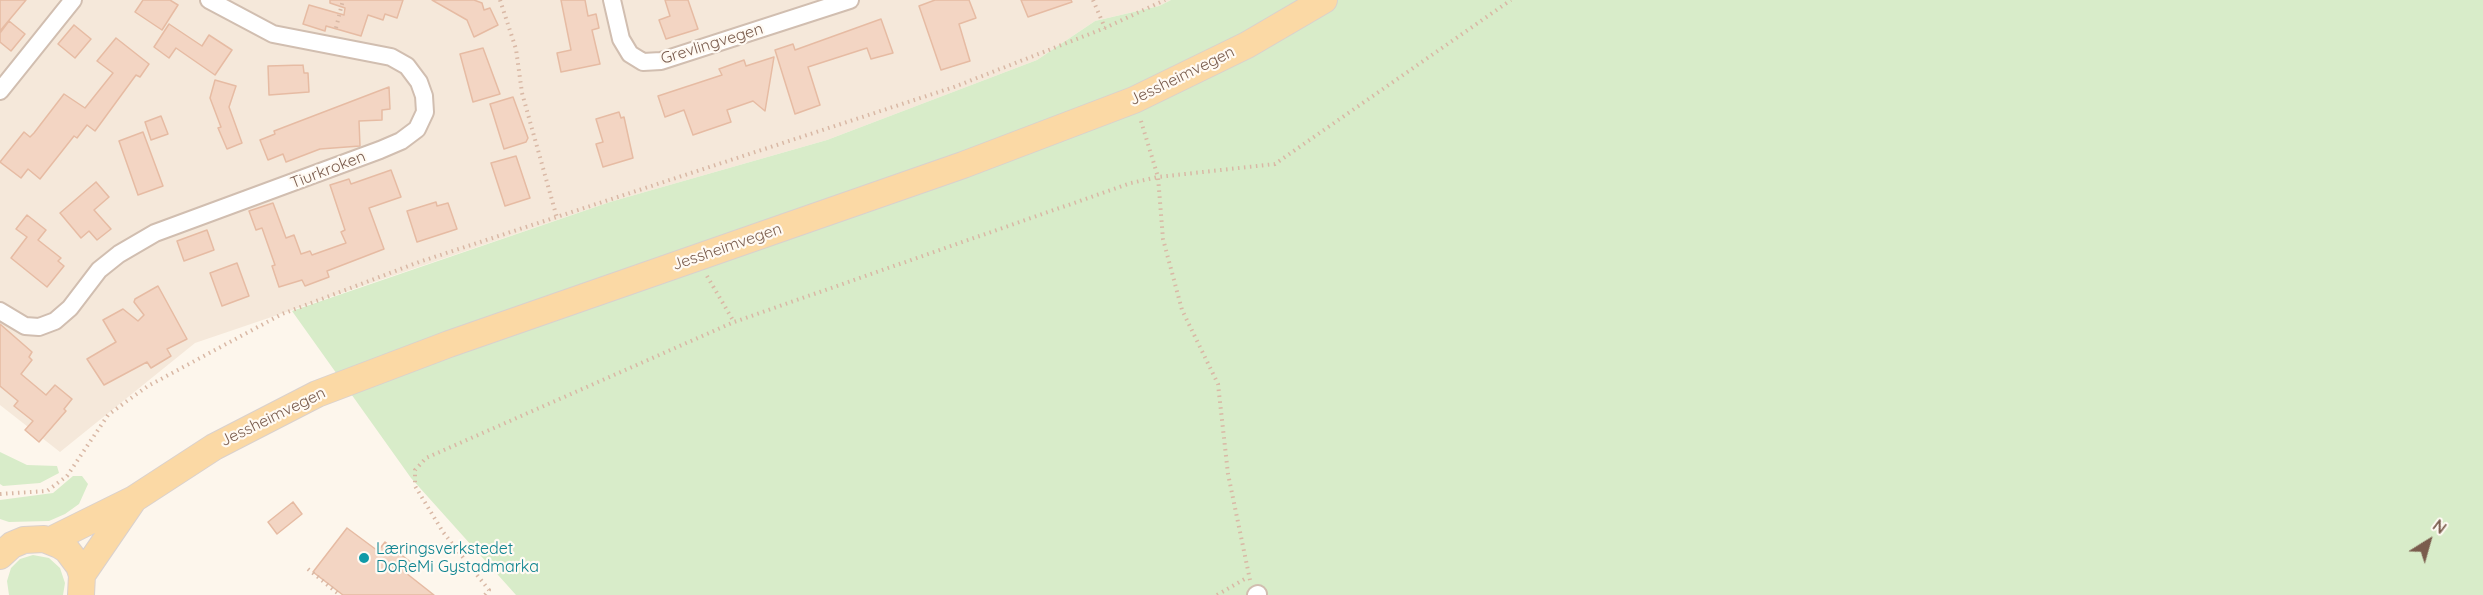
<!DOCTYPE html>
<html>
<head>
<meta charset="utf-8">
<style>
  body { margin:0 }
  #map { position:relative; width:2483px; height:595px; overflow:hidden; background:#fdf6ec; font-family:Quicksand,sans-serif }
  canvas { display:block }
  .north { position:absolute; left:2399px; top:511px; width:60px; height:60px; -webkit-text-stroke:4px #fffaf3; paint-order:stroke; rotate:37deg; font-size:16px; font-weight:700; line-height:24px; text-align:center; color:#7a5c4d }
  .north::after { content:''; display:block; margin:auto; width:21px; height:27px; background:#7a5c4d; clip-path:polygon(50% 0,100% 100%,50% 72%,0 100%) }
</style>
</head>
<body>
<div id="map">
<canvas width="2483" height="595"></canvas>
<div class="north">N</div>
</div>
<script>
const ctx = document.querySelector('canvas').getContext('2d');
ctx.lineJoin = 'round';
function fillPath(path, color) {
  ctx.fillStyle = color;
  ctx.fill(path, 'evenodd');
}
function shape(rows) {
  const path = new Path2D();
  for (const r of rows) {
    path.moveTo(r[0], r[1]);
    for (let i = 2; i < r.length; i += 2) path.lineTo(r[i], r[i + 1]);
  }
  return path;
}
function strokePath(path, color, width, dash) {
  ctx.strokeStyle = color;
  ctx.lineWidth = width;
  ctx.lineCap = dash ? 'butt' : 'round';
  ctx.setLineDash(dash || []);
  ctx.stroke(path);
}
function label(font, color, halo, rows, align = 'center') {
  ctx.font = font + ' Quicksand,sans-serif';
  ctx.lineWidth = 4.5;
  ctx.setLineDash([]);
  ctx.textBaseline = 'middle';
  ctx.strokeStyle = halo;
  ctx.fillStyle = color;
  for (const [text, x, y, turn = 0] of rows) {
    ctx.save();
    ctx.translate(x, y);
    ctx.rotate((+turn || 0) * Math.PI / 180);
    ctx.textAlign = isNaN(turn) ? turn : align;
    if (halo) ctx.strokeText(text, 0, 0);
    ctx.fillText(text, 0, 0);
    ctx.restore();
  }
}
fillPath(shape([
  [0,0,1171,0,1159,6,1095,21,1037,60,827,140,610,202,195,343,60,452,0,405]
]), '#f5e8da');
fillPath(shape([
  [1171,0,2483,0,2483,595,516,595,411,478,292,311,610,202,827,140,1037,60,1095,21,1159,6],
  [0,452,27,465,57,466,59,473,40,483,3,486,0,484],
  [73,476,82,476,88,484,79,504,65,514,49,521,9,522,0,519,0,500,53,493],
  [33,555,49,558,60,568,65,583,63,595,9,595,7,581,11,568,20,559]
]), '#d8ecc9');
const building = shape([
  [0,0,26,0,0,31,0,0],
  [143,0,170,0,178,5,162,30,135,12,143,0],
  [330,0,403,0,397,18,385,14,383,20,368,15,361,36,326,26,325,31,303,24,309,5,344,15,345,8,330,3,330,0],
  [432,0,474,0,482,3,484,10,490,8,498,25,474,37,467,20,432,0],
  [561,0,585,0,588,16,596,14,599,28,592,30,600,64,561,72,557,53,571,50,561,0],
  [665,0,688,0,698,29,666,39,659,20,670,16,665,0],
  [935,0,969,0,976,18,959,24,970,61,941,70,919,6,935,0],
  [1021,0,1071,0,1072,2,1028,17,1021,0],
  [881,19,893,53,871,59,867,48,808,67,820,105,795,114,775,50,793,44,795,50,881,19],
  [9,21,25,34,11,51,0,42,0,33,9,21],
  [169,24,202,46,209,35,232,50,215,75,176,48,169,58,154,47,169,24],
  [74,25,91,39,75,58,58,44,74,25],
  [116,38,149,64,140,77,136,75,95,131,87,125,77,138,74,136,40,179,28,169,21,178,0,162,24,132,30,137,34,133,64,94,85,108,113,73,97,61,116,38],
  [483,48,500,94,473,102,460,54,483,48],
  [774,57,765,111,753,101,727,110,731,122,693,135,684,110,665,117,658,96,722,75,719,69,744,60,746,66,774,57],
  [303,65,304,73,308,73,309,92,269,95,268,66,303,65],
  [215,80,236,86,229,107,242,143,227,149,218,128,221,127,210,98,215,80],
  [389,87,390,109,382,110,382,120,359,121,360,146,320,149,286,162,283,154,268,160,260,140,275,134,274,131,389,87],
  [513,97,528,138,526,142,504,149,490,104,513,97],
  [619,112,621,118,624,117,633,158,603,167,596,144,603,142,596,119,619,112],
  [161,116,168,134,151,140,145,122,161,116],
  [143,132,163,186,138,195,119,141,143,132],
  [516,156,530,198,505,206,491,163,516,156],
  [391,170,401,197,369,208,384,249,327,271,329,277,305,286,302,280,279,287,272,266,275,265,262,228,256,230,249,211,273,203,286,238,294,235,301,254,310,251,312,255,346,243,341,232,345,230,330,185,349,179,351,184,391,170],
  [96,182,109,197,94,210,111,229,97,240,89,231,81,238,60,213,96,182],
  [436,202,437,206,448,203,457,229,417,242,407,211,436,202],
  [27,215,46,230,38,240,61,258,58,261,64,266,47,287,11,258,27,237,16,229,27,215],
  [207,230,214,250,184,261,177,241,207,230],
  [237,263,249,296,222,306,210,273,237,263],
  [158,286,187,339,167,349,171,356,151,368,147,362,104,385,87,359,116,342,103,320,123,309,138,321,144,315,134,302,135,299,158,286],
  [0,324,32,352,29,357,32,360,21,374,46,395,55,385,72,399,64,409,66,411,39,442,25,430,33,421,14,406,18,401,0,386,0,324],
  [293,502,302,514,277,534,268,522,293,502],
  [347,528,378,551,385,542,413,564,406,573,434,595,343,595,313,572,347,528]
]);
fillPath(building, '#f3d5c3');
strokePath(building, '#e6bba3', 1.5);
const street = shape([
  [612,0,621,39,630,54,643,62,661,61,850,0],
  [0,91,73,0],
  [0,311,25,326,39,327,55,321,70,308,99,270,119,254,155,233,380,150,401,141,417,129,425,112,424,96,419,82,407,66,391,57,273,34,209,0],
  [1256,595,1258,594]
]);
const primary = shape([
  [51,540,134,499,214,447,317,394,449,344,963,165,1134,100,1247,45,1324,0],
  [0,556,12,545,24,540,44,539,59,545,67,550,79,566,82,575,81,595],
  [82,575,134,499]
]);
strokePath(street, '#d1beb0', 20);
strokePath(primary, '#dad1cd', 28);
strokePath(shape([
  [500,0,516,49,522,93,557,218],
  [1093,0,1105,28],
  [336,28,343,0],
  [1141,121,1158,177,1163,239,1182,310,1218,384,1228,474,1250,580],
  [707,276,734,322],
  [0,494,47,491,67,476,108,415,127,401,148,386,282,314,419,262,954,87,1105,28,1165,0],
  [308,569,340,595],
  [485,595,489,590,443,532,415,486,415,470,426,458,734,322,1131,183,1158,177,1275,164,1511,0],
  [1217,595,1248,577]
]), '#d9b8a5', 4, [1.5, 4.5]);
strokePath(street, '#fff', 16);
strokePath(primary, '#fbd9a5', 26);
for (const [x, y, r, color] of [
  [364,558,6,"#0f9aa8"]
]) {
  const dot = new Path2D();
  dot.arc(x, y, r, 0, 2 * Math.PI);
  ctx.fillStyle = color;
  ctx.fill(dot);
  strokePath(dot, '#fffaf3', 2);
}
label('16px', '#7a5c4d', '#fffaf3', [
  ["Grevlingvegen",712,44,-17],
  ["Jessheimvegen",1182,76,-26],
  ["Tiurkroken",328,170,-21],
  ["Jessheimvegen",727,247,-19],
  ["Jessheimvegen",273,417,-26]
]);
label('16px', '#0d838f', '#fffaf3', [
  ["Læringsverkstedet",376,549],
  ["DoReMi Gystadmarka",376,567]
], 'left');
</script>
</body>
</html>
